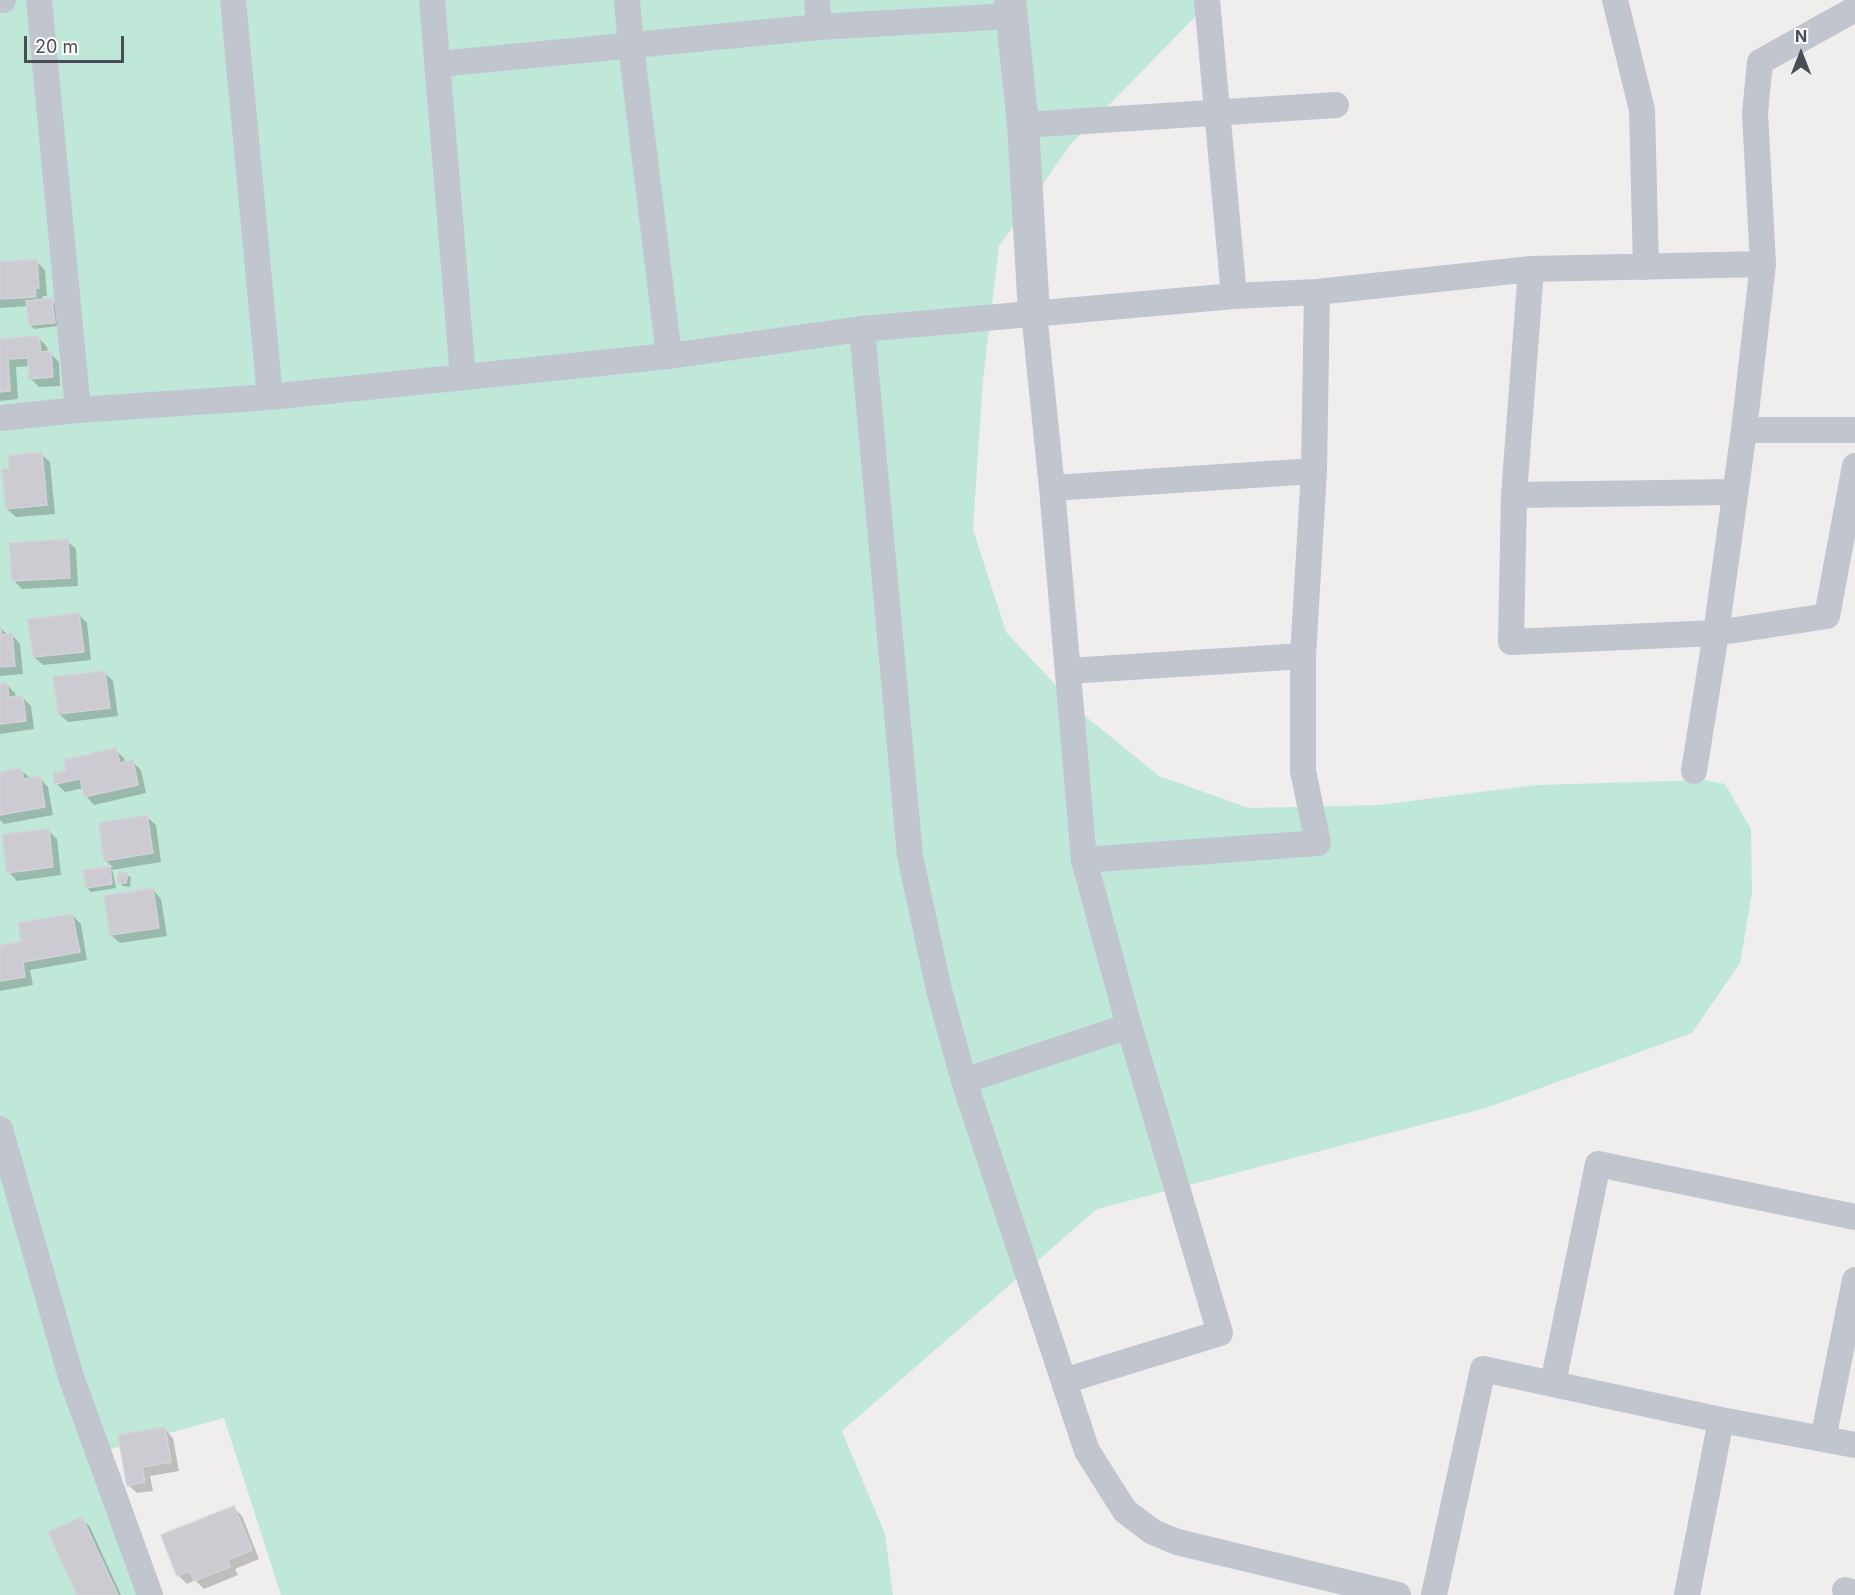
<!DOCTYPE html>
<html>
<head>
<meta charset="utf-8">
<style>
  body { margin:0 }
  #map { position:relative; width:1855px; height:1595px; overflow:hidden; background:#f0eeed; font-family:Inter,sans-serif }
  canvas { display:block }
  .north { position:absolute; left:1771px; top:24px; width:60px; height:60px; -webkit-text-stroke:4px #fff; paint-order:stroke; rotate:0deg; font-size:16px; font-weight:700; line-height:24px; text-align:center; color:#484d58 }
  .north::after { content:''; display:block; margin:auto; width:21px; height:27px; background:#484d58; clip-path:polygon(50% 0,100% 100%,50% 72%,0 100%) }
  .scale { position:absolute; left:24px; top:36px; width:100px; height:27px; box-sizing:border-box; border:3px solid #484d58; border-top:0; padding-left:8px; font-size:18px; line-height:21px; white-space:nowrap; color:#484d58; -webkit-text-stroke:4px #fff; paint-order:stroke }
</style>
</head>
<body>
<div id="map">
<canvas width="1855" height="1595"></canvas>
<div class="north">N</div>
<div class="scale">20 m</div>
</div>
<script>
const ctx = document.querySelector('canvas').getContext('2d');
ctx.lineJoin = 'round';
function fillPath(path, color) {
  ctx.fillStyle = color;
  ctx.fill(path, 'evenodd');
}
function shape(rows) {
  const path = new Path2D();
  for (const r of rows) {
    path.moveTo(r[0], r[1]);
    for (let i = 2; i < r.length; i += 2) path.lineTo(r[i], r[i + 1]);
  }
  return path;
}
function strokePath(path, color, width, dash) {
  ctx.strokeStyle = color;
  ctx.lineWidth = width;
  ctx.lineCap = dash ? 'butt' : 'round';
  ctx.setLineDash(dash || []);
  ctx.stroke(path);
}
fillPath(shape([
  [0,0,1208,0,1193,19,1071,144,999,246,983,380,973,529,1006,632,1083,714,1159,776,1249,808,1378,805,1536,785,1705,780,1725,784,1751,829,1752,893,1740,963,1692,1033,1486,1108,1097,1209,842,1431,885,1534,893,1595,281,1595,224,1418,103,1451,148,1595,0,1595]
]), '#c0e8d8');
fillPath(shape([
  [36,261,45,270,47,296,43,296,43,301,52,300,55,304,58,326,34,329,30,325,28,306,0,308,0,263],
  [39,338,47,347,48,353,50,353,59,362,60,386,39,387,30,378,30,366,16,367,18,399,0,401,0,340],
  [41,454,50,462,55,514,16,517,7,509,11,470],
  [67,541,76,549,78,586,22,589,14,581],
  [79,615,87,623,91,660,43,665,34,657],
  [0,628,8,635,12,635,20,644,23,674,0,676],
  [105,673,113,681,118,716,68,722,59,714],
  [7,685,15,693,16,698,22,697,31,706,34,729,0,734,0,686],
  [115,750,124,758,125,763,132,761,141,770,146,793,94,805,86,796,84,788,65,792,56,783,68,771],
  [21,770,30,778,39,778,48,787,53,815,4,824,0,820,0,773],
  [147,817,156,825,161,862,111,870,113,872,116,888,91,892,87,888,85,871,113,867,106,861],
  [48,830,57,839,61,875,17,881,9,872],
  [127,874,131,878,130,887,123,886,119,882],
  [153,890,161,899,167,936,120,943,111,935],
  [72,915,81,924,87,960,30,970,33,985,0,991,0,947,23,943],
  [165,1429,173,1438,179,1471,150,1476,153,1491,137,1493,128,1485],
  [233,1507,242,1516,259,1559,235,1569,238,1575,204,1589,195,1580,187,1584,178,1575],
  [81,1518,90,1527,121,1595,79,1595]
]), '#0003');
const building = shape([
  [37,259,39,288,35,288,36,297,0,299,0,262,37,259],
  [52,298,55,323,29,325,26,301,52,298],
  [39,336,41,352,51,351,53,377,29,379,28,358,8,359,10,391,0,392,0,339,39,336],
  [42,452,47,505,6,509,2,469,9,469,8,456,42,452],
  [68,539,70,578,12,581,9,543,68,539],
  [79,613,84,652,33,657,28,619,79,613],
  [0,627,2,635,12,633,15,666,0,667,0,627],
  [105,671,110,708,58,714,53,677,105,671],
  [7,683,9,697,23,696,26,721,0,724,0,684,7,683],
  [116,748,120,763,133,760,138,785,84,797,80,779,55,784,53,773,66,770,64,760,116,748],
  [21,768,24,779,40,776,45,807,0,815,0,772,21,768],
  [147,815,153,853,104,861,99,823,147,815],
  [49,829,53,867,7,873,2,834,49,829],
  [110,866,112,884,86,888,83,870,110,866],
  [119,872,128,873,126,883,117,883,119,872],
  [153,888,159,928,110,935,104,896,153,888],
  [72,914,80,952,23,962,25,977,0,981,0,945,21,942,18,923,72,914],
  [165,1427,171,1462,142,1467,145,1482,127,1486,118,1435,165,1427],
  [234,1506,252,1550,228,1560,230,1567,194,1581,190,1571,177,1576,161,1535,234,1506],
  [82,1517,118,1595,77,1595,48,1532,82,1517]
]);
fillPath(building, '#cbcbd1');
strokePath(building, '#d2d2d8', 1.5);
strokePath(shape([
  [0,0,3,0],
  [39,0,78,410],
  [233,0,270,397],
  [432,0,463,377],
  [627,0,631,46,669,356],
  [817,0,819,27],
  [1207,0,1234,296],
  [1615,0,1642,110,1646,267],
  [439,64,819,27,1011,16],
  [1023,125,1336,105],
  [1531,269,1514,495,1511,642,1716,633,1744,430,1763,264,1755,113,1760,62,1855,9],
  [862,329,910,856,939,990,964,1081,1087,1451,1125,1511,1153,1532,1177,1542,1398,1595],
  [0,418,78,410,270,397,669,356,862,329,1234,296,1317,292,1531,269,1763,264],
  [1744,430,1855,430],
  [1052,488,1314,471],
  [1514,495,1734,492],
  [1068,671,1303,656,1314,471,1317,292],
  [1694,771,1716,633,1827,616,1855,466],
  [1084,860,1318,843,1303,771,1303,656],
  [964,1081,1129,1026,1084,860,1052,488,1034,313],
  [0,1129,71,1377,150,1595],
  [1064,1381,1220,1333,1129,1026],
  [1553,1383,1598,1164,1855,1217],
  [1823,1439,1855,1280],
  [1845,1590,1855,1593],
  [1434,1595,1483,1369,1721,1420,1855,1445],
  [1687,1595,1721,1420]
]), '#c0c5ce', 26);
strokePath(shape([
  [1010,0,1023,125,1034,313]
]), '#c0c5ce', 32);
</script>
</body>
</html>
